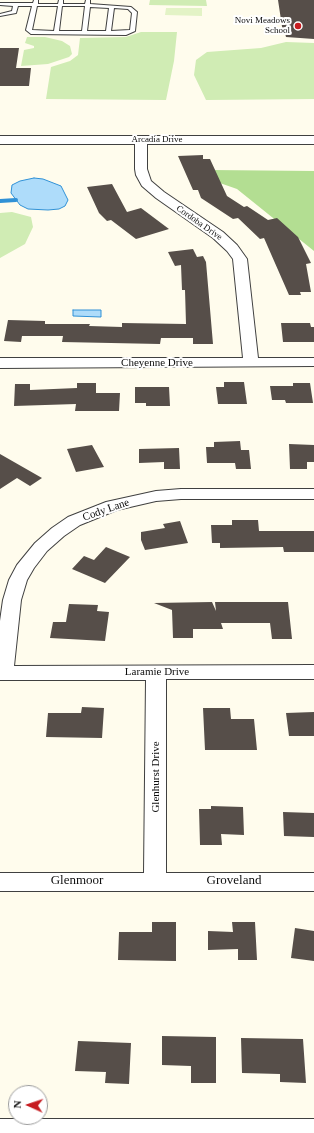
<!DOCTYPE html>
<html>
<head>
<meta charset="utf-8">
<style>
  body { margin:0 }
  #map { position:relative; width:314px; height:1133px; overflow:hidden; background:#fffced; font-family:"Times New Roman",serif }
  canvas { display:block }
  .north { position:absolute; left:8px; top:1085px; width:40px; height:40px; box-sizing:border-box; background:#fff; border:1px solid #9e9e9e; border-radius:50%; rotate:273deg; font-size:11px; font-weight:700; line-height:16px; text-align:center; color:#0d0d0d }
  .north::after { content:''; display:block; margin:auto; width:14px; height:18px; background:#c61c20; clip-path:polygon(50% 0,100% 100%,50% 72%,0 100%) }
</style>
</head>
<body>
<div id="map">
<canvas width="314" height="1133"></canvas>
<div class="north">N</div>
</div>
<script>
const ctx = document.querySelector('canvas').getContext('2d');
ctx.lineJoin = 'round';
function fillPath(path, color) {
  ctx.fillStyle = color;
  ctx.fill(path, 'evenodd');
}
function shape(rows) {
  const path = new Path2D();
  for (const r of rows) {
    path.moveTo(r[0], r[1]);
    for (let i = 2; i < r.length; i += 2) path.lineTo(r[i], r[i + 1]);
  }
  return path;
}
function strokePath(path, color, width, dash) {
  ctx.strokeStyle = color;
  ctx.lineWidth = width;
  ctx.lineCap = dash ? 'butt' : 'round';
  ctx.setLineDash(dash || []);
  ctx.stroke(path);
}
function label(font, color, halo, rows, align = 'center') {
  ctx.font = font + ' "Times New Roman",serif';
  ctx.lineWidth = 4;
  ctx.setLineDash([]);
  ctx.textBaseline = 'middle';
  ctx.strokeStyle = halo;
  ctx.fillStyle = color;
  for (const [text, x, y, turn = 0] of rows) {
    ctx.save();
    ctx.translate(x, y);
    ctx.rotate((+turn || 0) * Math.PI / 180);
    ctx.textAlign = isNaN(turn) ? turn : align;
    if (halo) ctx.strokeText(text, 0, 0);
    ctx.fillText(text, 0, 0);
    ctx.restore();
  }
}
fillPath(shape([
  [150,0,206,0,207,6,149,5],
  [141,32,177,32,174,61,166,100,46,99,51,67,70,61,78,55,80,38,126,37],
  [27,37,45,37,62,41,70,46,72,54,69,57,48,64,21,66,24,50,34,48,34,46,25,43],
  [286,42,314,43,314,99,206,100,194,75,196,60,207,52,261,48],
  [12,212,31,217,33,227,25,244,0,258,0,213]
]), '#d0ecb4');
fillPath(shape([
  [210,170,314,171,314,251,237,189,217,182]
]), '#b3de92');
fillPath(shape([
  [166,8,202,8,202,16,165,15]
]), '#e3f3c6');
const water = shape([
  [34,178,43,179,61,186,68,200,65,206,59,209,48,210,28,209,20,205,11,193,12,185,20,181,34,178],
  [73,310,101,310,101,317,73,316,73,310]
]);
fillPath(water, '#aedcfa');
strokePath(water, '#3091d6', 1);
strokePath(shape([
  [0,201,16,200]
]), '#3091d6', 4);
fillPath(shape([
  [278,0,314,0,314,39,286,37,285,33,283,33],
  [0,48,19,48,16,68,31,68,29,86,0,86],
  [203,155,203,159,210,159,227,196,244,207,247,206,268,220,277,218,298,237,311,263,306,264,311,292,300,292,301,295,289,295,264,238,260,239,238,218,233,219,201,198,198,190,193,190,178,156],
  [112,184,127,212,141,208,169,229,136,239,111,220,107,221,99,213,87,187],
  [193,249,197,257,203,256,206,262,213,344,193,344,193,338,161,338,160,344,62,342,63,336,22,336,21,342,4,341,8,320,45,321,45,324,90,324,89,326,122,327,122,323,186,324,185,290,182,290,181,265,175,266,168,252],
  [281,323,310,323,311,327,314,327,314,342,283,342],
  [224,382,244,382,247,404,218,404,216,387,224,387],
  [77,383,96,383,96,393,120,393,119,411,75,411,76,404,14,406,15,384,30,384,30,390,77,388],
  [293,383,310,383,313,403,286,403,285,400,272,400,270,386,293,386],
  [135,387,169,387,170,406,146,406,146,403,135,403],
  [240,441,241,450,249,450,251,469,236,469,235,463,207,463,206,447,214,447,214,442],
  [289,444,314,445,314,462,307,462,307,469,290,469],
  [92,445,104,467,76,472,67,449],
  [179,448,180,469,164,469,164,462,139,463,139,449],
  [0,454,42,478,30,486,17,478,0,489],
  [232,520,258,520,259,531,314,531,314,552,284,552,283,547,220,548,220,543,212,543,211,525,232,525],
  [180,521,188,543,145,550,141,540,141,532,165,528,163,524],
  [106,547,130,557,105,583,72,569,84,556,94,560],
  [212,602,216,611,215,602,288,602,292,639,272,639,270,623,221,623,223,629,193,629,193,638,173,638,172,610,154,603],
  [69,604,98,605,97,611,109,612,105,641,50,638,53,622,66,622],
  [82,707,104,708,102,738,46,737,48,713,81,713],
  [203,708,230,708,231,719,254,719,257,750,205,750],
  [314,712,314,736,289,736,286,713],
  [211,806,243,807,244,835,221,834,222,845,200,845,199,809,211,809],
  [283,812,314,813,314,837,284,836],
  [152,922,176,922,176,961,118,960,119,932,152,932],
  [232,922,255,922,257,960,238,960,238,949,208,950,208,931,233,932],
  [295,928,314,931,314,961,291,958],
  [162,1036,216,1037,216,1083,191,1083,191,1066,162,1065],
  [241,1038,303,1039,306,1083,280,1082,280,1074,242,1073],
  [78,1041,131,1043,129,1084,105,1083,106,1072,75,1071]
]), '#564e49');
const service = shape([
  [34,0,38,0,38,4,58,4,59,0,63,0,63,4,85,4,86,0,90,0,90,4,131,7,137,12,135,31,126,35,31,34,26,30,32,6,18,6,16,13,0,16,0,14,12,11,13,6,0,5,0,3,33,3,34,0],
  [37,6,58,6,54,31,32,30,37,6],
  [62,6,85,6,82,31,59,31,62,6],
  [90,7,109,8,106,31,87,31,90,7],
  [114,8,128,9,132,13,130,30,111,31,114,8]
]);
const minor = shape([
  [0,136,314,136,314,144,147,144,147,169,151,181,164,192,223,232,237,245,247,259,258,358,314,358,314,366,0,368,0,358,243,358,233,259,227,251,213,238,156,198,142,186,136,175,135,169,135,144,0,144,0,136],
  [181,489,314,489,314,499,181,499,156,501,117,510,80,525,64,536,47,551,34,568,27,580,21,600,14,666,314,665,314,679,166,679,166,873,314,873,314,891,0,891,0,873,144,873,146,680,0,680,0,621,3,600,9,580,17,565,35,543,52,528,68,517,106,502,156,491,181,489],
  [0,1119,314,1119,314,1133,0,1133,0,1119]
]);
strokePath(service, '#404040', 2);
strokePath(minor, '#404040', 2);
fillPath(service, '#fff');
fillPath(minor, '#fff');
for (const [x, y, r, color] of [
  [298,26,4,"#c61c20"]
]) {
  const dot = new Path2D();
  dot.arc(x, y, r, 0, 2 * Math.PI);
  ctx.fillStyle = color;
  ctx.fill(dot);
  strokePath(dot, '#fff', 1.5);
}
label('9px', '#0d0d0d', '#fff', [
  ["Novi Meadows",290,21],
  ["School",290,31]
], 'right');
label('9px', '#0d0d0d', '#fff', [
  ["Arcadia Drive",157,140],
  ["Cordoba Drive",199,223,35]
]);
label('11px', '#0d0d0d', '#fff', [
  ["Cheyenne Drive",157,363],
  ["Cody Lane",106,510,-19],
  ["Laramie Drive",157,672],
  ["Glenhurst Drive",156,777,-90]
]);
label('13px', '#0d0d0d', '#fff', [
  ["Glenmoor",77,881],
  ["Groveland",234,881]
]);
</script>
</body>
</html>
